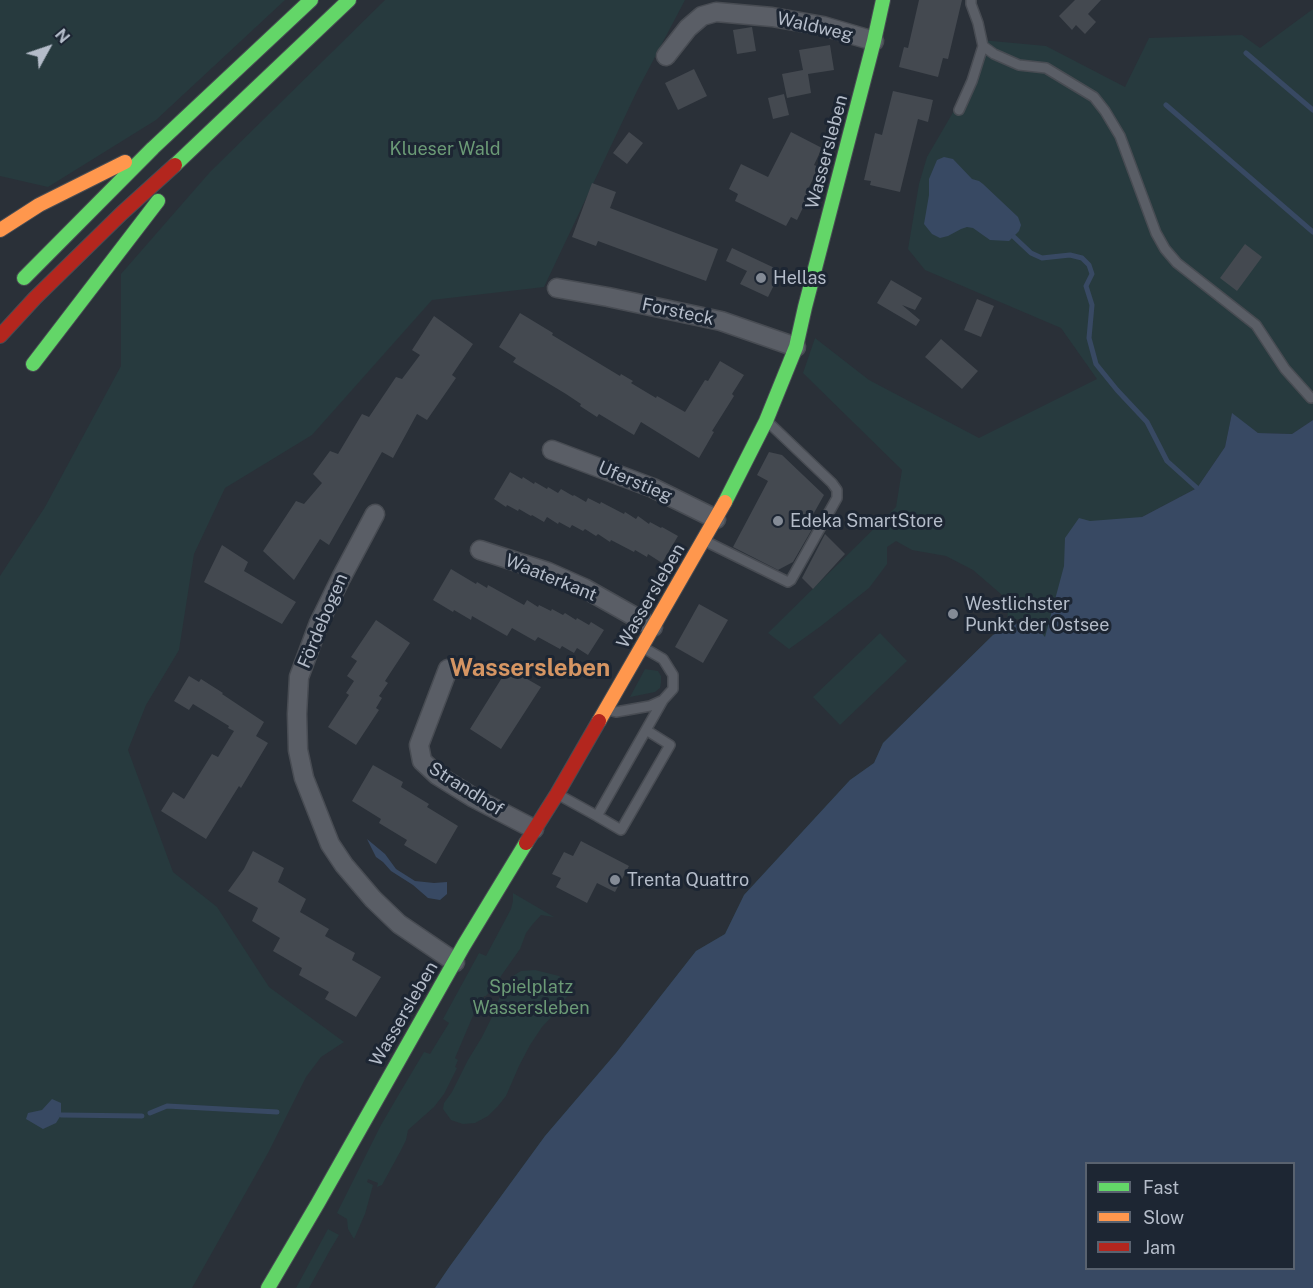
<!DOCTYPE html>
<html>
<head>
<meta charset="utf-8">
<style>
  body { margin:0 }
  #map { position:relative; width:1313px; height:1288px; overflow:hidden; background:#2a3038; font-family:"Public Sans",sans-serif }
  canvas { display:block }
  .legend { position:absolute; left:1085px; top:1162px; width:210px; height:108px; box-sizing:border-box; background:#1d2633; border:2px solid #59626f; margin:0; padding:8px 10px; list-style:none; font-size:18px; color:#b4bcc9 }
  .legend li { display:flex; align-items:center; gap:12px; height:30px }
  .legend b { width:30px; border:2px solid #59626f }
  .north { position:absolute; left:18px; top:18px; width:60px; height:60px; -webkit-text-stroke:4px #1d2633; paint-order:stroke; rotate:50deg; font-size:16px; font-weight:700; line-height:24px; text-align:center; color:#b4bcc9 }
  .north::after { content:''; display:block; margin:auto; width:21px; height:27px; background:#b4bcc9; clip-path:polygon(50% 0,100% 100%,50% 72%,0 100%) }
</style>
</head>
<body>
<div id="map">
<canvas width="1313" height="1288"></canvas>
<ul class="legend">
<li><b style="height:8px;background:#63d668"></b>Fast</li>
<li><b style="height:8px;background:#ff974d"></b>Slow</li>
<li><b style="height:8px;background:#b3261e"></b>Jam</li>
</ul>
<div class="north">N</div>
</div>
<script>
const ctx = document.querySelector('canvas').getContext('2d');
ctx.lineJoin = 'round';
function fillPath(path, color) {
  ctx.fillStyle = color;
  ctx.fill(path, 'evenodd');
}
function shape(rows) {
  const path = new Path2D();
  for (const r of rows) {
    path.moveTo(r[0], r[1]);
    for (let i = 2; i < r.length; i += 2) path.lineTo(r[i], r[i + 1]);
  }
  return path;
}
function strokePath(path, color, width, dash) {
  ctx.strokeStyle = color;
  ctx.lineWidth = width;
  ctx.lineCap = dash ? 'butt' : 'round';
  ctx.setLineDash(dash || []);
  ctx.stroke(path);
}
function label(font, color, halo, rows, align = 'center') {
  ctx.font = font + ' "Public Sans",sans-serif';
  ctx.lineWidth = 6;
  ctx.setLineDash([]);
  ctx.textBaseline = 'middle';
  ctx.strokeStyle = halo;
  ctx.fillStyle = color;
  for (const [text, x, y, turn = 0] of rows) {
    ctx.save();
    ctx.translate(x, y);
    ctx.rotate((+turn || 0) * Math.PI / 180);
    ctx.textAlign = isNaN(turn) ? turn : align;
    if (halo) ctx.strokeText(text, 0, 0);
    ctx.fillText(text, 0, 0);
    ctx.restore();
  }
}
fillPath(shape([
  [0,0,285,0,156,120,48,187,0,176],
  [385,0,685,0,637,91,544,287,432,300,312,435,225,488,194,554,179,650,146,705,128,750,173,872,217,907,269,987,344,1042,321,1057,306,1077,268,1153,192,1288,0,1288,0,576,45,507,121,366,121,274,210,172],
  [1313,9,1313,420,1292,434,1258,433,1232,414,1225,447,1197,488,1142,517,1059,639,435,1288,450,1266,545,1136,616,1053,696,951,725,934,744,895,850,780,874,763,883,743,993,635,1026,619,1007,620,1009,601,973,570,946,556,912,550,896,541,887,547,887,564,869,588,821,626,789,649,768,633,896,507,902,470,803,373,815,338,869,380,979,438,1097,379,1061,328,925,270,908,249,919,184,927,157,955,109,968,79,981,40,1046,46,1125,87,1149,38,1242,35,1260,48],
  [880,633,907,661,840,725,813,697],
  [645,669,658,671,661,676,661,683,660,688,655,692,630,697],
  [513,893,554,917,541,915,532,925,526,933,520,949,501,976,499,981,486,996,484,996,481,1005,478,1004,455,1058,458,1060,455,1067,457,1068,444,1094,434,1107,408,1130,406,1140,400,1152,382,1185,377,1187,378,1183,368,1179,367,1182,373,1185,365,1214,354,1239,348,1229,347,1219,337,1213,381,1125,402,1089,424,1052,430,1054,449,1023,443,1019,479,953,486,956,511,909,513,901],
  [535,970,559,976,566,981,569,988,568,995,559,1009,542,1027,530,1045,519,1066,506,1096,498,1106,488,1116,475,1123,463,1124,451,1120,443,1109,444,1103,452,1092,468,1060,482,1037,493,1015,500,996,513,976,521,971],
  [328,1229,339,1235,330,1250,309,1288,296,1288]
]), '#273a3e');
fillPath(shape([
  [944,157,953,159,972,179,979,181,983,184,1018,217,1021,225,1019,231,1009,241,990,240,973,228,967,227,961,229,948,236,940,238,932,234,924,224,929,195,929,179,937,160],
  [1232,413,1258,433,1292,434,1313,420,1313,1288,435,1288,450,1266,545,1136,616,1053,696,951,725,934,744,895,850,780,874,763,883,743,993,635,1028,618,1045,637,1064,566,1065,538,1079,518,1090,521,1142,517,1197,488,1225,447],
  [1086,1164,1294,1164,1294,1268,1086,1268],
  [367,839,385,854,396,869,415,881,434,883,447,882,447,894,440,900,428,898,413,885,391,871,383,862,376,857],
  [52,1099,61,1103,61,1115,56,1123,43,1129,26,1119,28,1113,42,1110]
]), '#384963');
strokePath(shape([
  [1246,53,1313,110],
  [1166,105,1313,232],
  [1014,237,1031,253,1042,258,1070,255,1082,258,1089,265,1092,274,1086,286,1092,305,1089,338,1096,364,1117,390,1147,422,1167,461,1197,488],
  [150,1113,167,1106,277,1112],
  [61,1115,142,1116]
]), '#384963', 5);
fillPath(shape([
  [919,0,962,0,948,59,943,58,938,77,899,67,904,47,908,48],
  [1075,0,1101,0,1088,14,1096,22,1085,34,1076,25,1072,30,1059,16],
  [752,27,756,51,737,54,733,30],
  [830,45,834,70,808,74,811,93,787,98,782,74,803,70,799,50],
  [694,69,707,96,678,110,665,83],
  [893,91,933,100,928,122,918,119,900,192,870,185,871,181,864,180,875,133,882,135],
  [784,94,789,115,773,119,768,98],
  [629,132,643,143,627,164,613,153],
  [791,132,822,148,814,165,819,167,808,189,811,191,797,220,791,217,786,226,735,201,738,194,729,189,741,164,768,177],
  [592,183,616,192,610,208,718,249,706,281,598,241,596,246,572,237],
  [1245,244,1262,257,1237,291,1220,278],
  [732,248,781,271,768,297,740,284,747,271,726,261],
  [891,280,922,298,915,310,902,305,920,320,916,326,877,303],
  [977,299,994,306,981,337,964,330],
  [520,313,553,333,552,335,620,376,621,374,633,381,631,383,656,398,657,396,685,412,705,380,708,381,720,361,744,375,732,394,734,396,712,431,714,432,699,458,641,422,634,435,599,414,597,417,580,406,581,404,566,394,513,362,516,358,499,347],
  [434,316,473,344,452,375,456,378,427,420,417,414,393,458,382,452,329,545,320,539,294,580,263,551,296,501,304,504,322,483,313,474,330,451,338,454,362,414,369,417,396,377,402,379,420,355,412,350],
  [941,339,978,371,962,389,925,357],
  [769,452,782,455,824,495,810,520,815,524,793,562,778,570,733,547,768,481,757,475],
  [510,472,522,479,523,477,534,484,535,482,547,489,548,487,558,493,561,489,573,496,574,495,586,502,588,498,600,504,601,502,624,514,625,512,636,519,638,516,649,524,650,522,661,528,662,527,678,536,662,563,648,554,647,557,635,550,634,552,611,540,610,542,598,534,596,536,585,529,583,531,572,525,570,528,559,522,558,524,547,517,544,522,532,515,531,516,519,509,518,511,507,505,506,507,494,499],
  [825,534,845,554,813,589,802,578],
  [222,545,248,562,244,571,296,602,282,624,204,582],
  [451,569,476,584,477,582,487,588,488,585,524,605,527,600,538,607,539,605,551,611,552,609,563,615,565,613,576,620,577,618,589,625,591,622,604,630,588,655,577,648,574,653,562,646,560,649,538,637,535,641,512,628,507,636,472,616,471,620,454,610,453,612,433,600],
  [699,604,728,620,703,663,675,647],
  [376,620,410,643,385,681,388,683,379,696,382,698,376,708,379,710,356,745,328,727,349,695,346,693,354,681,347,676,357,661,351,657],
  [508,668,541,687,501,749,470,729],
  [189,676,199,682,201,679,223,693,222,694,264,722,256,736,268,743,241,788,239,786,206,839,161,811,173,792,184,799,212,754,218,757,234,731,228,728,229,726,193,704,189,710,174,701],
  [373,765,403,782,401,787,429,804,427,807,458,826,436,864,404,845,407,840,379,823,381,819,352,801],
  [581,841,629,866,615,892,597,883,587,903,556,887,561,878,552,874,564,852,573,856],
  [253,851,284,868,278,882,306,899,300,912,329,929,325,936,355,953,352,960,381,977,356,1017,325,999,329,992,299,975,302,968,273,951,280,938,252,921,258,908,228,891,244,869]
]), '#444950');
const lane = shape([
  [983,46,994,54,1019,65,1046,68,1094,97,1105,111,1120,136,1156,233,1165,249,1177,263,1256,325,1285,369,1311,398],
  [959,110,972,81,983,46,978,23,971,4,971,0],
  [705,541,788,582,791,580,837,498,837,490,832,483,768,422],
  [608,710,616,712,650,706,661,701],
  [559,795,597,816,663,700,673,689,673,675,663,659,644,648],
  [597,816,621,830,670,745,646,730]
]);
const street = shape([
  [666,56,688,28,702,16,716,12,772,17,823,26,874,41],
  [557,288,608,297,721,321,796,347],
  [552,450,653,488,716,519],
  [375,514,341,578,319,623,299,677,297,714,298,750,304,778,330,844,344,865,373,899,399,924,455,962],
  [480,550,548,572,584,588,653,627],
  [448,669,419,745,422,761,437,775,474,798,534,829]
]);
const fast = shape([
  [175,165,349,0],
  [24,278,153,148,311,0],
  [33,364,158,201],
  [725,502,766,421,796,347,805,307,874,41,883,0],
  [268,1288,318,1203,464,945,526,843]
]);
const slow = shape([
  [0,230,39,205,125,162],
  [599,721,725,502]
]);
const jam = shape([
  [0,336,35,298,122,213,175,165],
  [526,843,557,794,599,721]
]);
strokePath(lane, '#484c53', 12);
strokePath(street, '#484c53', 21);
strokePath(fast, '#484c53', 16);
strokePath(slow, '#484c53', 16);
strokePath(jam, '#484c53', 16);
strokePath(lane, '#5a5e66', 9);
strokePath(street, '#5a5e66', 18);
strokePath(fast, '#63d668', 14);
strokePath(slow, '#ff974d', 14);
strokePath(jam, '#b3261e', 14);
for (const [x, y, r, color] of [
  [761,278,6,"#848b96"],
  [778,521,6,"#848b96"],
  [953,614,6,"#848b96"],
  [615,880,6,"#848b96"]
]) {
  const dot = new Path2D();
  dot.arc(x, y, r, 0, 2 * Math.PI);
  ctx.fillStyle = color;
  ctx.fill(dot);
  strokePath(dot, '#1d2633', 2);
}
label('18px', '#b4bcc9', '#1d2633', [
  ["Waldweg",815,27,13],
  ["Wassersleben",827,152,-75],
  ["Forsteck",678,312,12],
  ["Uferstieg",635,482,23],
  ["Waaterkant",551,578,22],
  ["Wassersleben",651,596,-60],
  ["Fördebogen",323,621,-67],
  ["Strandhof",466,789,32],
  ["Wassersleben",404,1014,-60]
]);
label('18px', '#6b9a76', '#1d2633', [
  ["Klueser Wald",445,149],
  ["Spielplatz",531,987],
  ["Wassersleben",531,1008]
]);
label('18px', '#b4bcc9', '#1d2633', [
  ["Hellas",773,278],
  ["Edeka SmartStore",790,521],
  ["Westlichster",965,604],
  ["Punkt der Ostsee",965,625],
  ["Trenta Quattro",627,880]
], 'left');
label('bold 24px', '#d59563', '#1d2633', [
  ["Wassersleben",530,669]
]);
</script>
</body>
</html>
